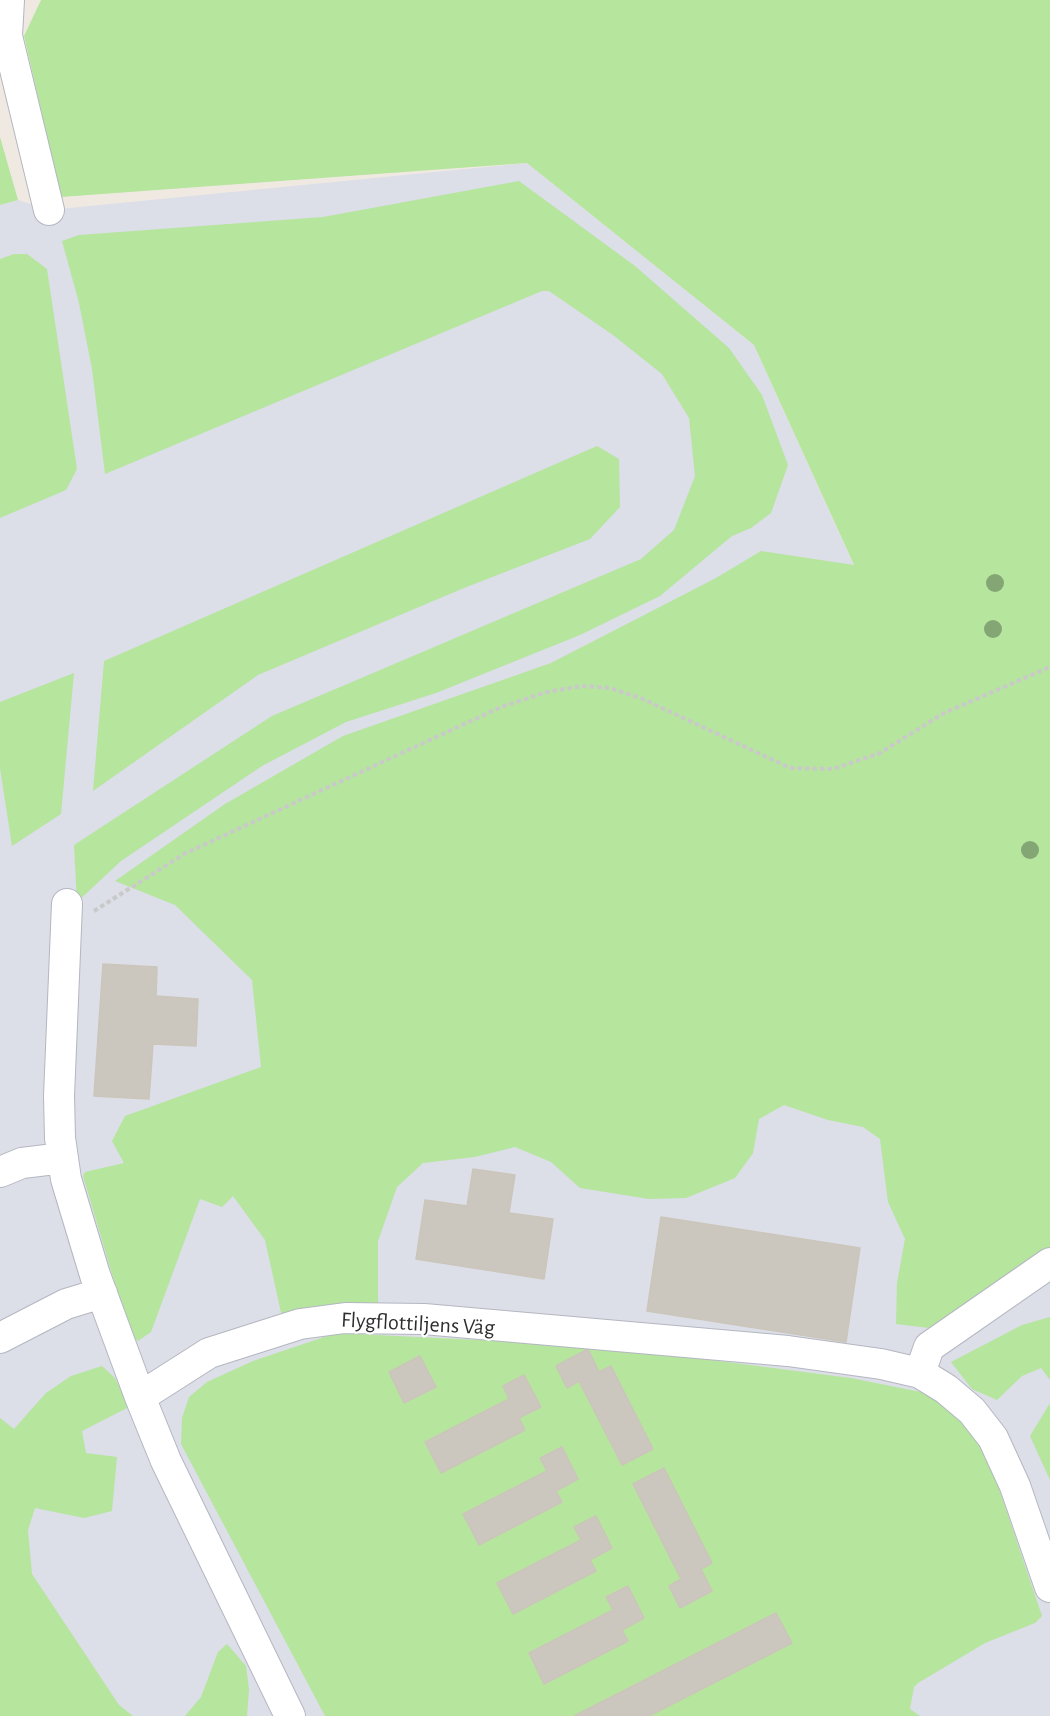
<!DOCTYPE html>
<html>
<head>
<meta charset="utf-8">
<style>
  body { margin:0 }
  canvas { display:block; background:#efe9e1 }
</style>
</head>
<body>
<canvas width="1050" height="1716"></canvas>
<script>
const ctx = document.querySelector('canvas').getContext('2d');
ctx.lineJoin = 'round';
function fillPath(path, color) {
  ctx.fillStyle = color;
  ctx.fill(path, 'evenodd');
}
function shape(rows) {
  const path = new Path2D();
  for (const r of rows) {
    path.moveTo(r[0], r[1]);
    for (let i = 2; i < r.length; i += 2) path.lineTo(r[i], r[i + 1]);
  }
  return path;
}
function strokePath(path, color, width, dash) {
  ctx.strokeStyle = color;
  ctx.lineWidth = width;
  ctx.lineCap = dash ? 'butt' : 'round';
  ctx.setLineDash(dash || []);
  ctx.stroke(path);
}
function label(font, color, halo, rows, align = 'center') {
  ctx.font = font + ' "Alegreya Sans",sans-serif';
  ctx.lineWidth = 4.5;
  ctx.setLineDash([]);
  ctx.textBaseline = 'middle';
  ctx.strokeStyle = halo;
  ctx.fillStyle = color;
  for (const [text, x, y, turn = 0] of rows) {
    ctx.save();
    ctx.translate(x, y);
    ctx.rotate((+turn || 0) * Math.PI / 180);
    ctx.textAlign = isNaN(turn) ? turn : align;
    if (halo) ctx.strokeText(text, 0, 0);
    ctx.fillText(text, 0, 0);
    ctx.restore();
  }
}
fillPath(shape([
  [527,163,754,345,854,566,1050,474,1050,1716,0,1716,0,205,18,200,49,210]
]), '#dcdee8');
fillPath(shape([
  [41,0,1050,0,1050,1253,929,1328,896,1324,897,1283,905,1239,888,1202,880,1139,863,1127,828,1120,784,1105,759,1119,753,1153,735,1178,686,1198,649,1199,580,1188,551,1162,515,1147,475,1157,423,1163,397,1187,378,1241,378,1305,282,1317,265,1240,233,1196,222,1207,200,1199,151,1332,138,1341,130,1335,83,1176,85,1172,124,1163,112,1141,125,1116,261,1067,252,980,175,905,115,881,225,804,343,736,551,663,716,578,761,551,854,565,754,345,527,163,61,197,24,36],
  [0,137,18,200,0,205],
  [519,181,635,266,729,348,762,395,788,465,771,513,751,528,732,536,660,596,580,635,436,693,346,722,262,766,121,861,77,902,74,845,272,716,641,559,674,530,695,476,689,418,662,374,613,335,549,291,542,291,105,474,92,369,79,303,62,241,79,235,323,217],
  [14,254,27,254,47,269,77,469,66,490,0,518,0,259],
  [597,446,619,459,620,507,590,539,464,588,258,675,93,791,104,661],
  [74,673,61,814,12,846,0,768,0,702],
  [1050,1317,1050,1380,1041,1368,1022,1376,997,1400,972,1389,951,1362,1022,1325],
  [336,1333,602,1346,851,1378,931,1394,967,1421,994,1474,1042,1616,1035,1623,985,1643,918,1683,914,1687,910,1709,920,1716,325,1716,181,1444,182,1418,189,1397,207,1382,253,1361],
  [102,1366,115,1378,129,1407,82,1431,86,1453,117,1457,112,1511,84,1518,35,1508,28,1530,32,1574,119,1705,133,1716,0,1716,0,1418,14,1429,46,1393,71,1376],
  [1050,1403,1050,1480,1030,1436],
  [227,1644,246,1666,249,1689,247,1716,185,1716,201,1697,218,1652]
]), '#b6e59e');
const building = shape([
  [103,964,157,967,156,996,198,999,196,1046,153,1044,149,1099,94,1096,103,964],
  [473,1169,515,1175,509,1213,553,1219,544,1279,416,1259,425,1200,467,1206,473,1169],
  [661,1217,860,1248,846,1342,647,1311,661,1217],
  [588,1349,599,1372,611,1366,653,1449,622,1465,579,1381,567,1388,556,1366,588,1349],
  [420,1356,436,1387,404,1403,389,1372,420,1356],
  [524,1375,541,1407,519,1418,525,1430,441,1473,425,1442,509,1399,503,1386,524,1375],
  [562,1447,578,1479,556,1491,562,1502,479,1545,463,1514,547,1471,540,1458,562,1447],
  [664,1468,712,1563,701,1569,712,1591,680,1608,669,1586,681,1579,633,1484,664,1468],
  [596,1516,612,1548,590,1560,596,1571,513,1614,497,1583,581,1540,574,1527,596,1516],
  [628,1586,644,1618,622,1630,628,1641,544,1684,529,1653,613,1610,606,1597,628,1586],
  [776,1613,792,1643,649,1716,574,1716,776,1613]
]);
fillPath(building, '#cbc7bf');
strokePath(building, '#cbc5ba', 1.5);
const minor = shape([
  [9,0,7,36,49,210],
  [67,904,59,1096,60,1138,66,1179,95,1275,140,1397],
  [0,1172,22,1163,63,1158],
  [0,1338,66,1304,102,1293],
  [920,1373,929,1347,1050,1263],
  [290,1716,166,1461,140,1397,209,1353,300,1324,345,1318,424,1319,788,1351,881,1364,920,1373,946,1389,972,1411,993,1438,1015,1486,1050,1587]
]);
strokePath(minor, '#b4b7c1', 32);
strokePath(shape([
  [94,911,184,854,501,707,547,692,582,686,610,688,643,699,790,768,833,769,880,753,944,713,1050,667]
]), '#c9c9c9', 4, [4.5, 3]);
strokePath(minor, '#fff', 30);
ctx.fillStyle = '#84a574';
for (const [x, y] of [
  [995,583],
  [993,629],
  [1030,850]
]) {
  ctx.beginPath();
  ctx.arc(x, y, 9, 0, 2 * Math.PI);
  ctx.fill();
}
label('22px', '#2e2e2e', '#fff', [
  ["Flygflottiljens Väg",418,1324,3]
]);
</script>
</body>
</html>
